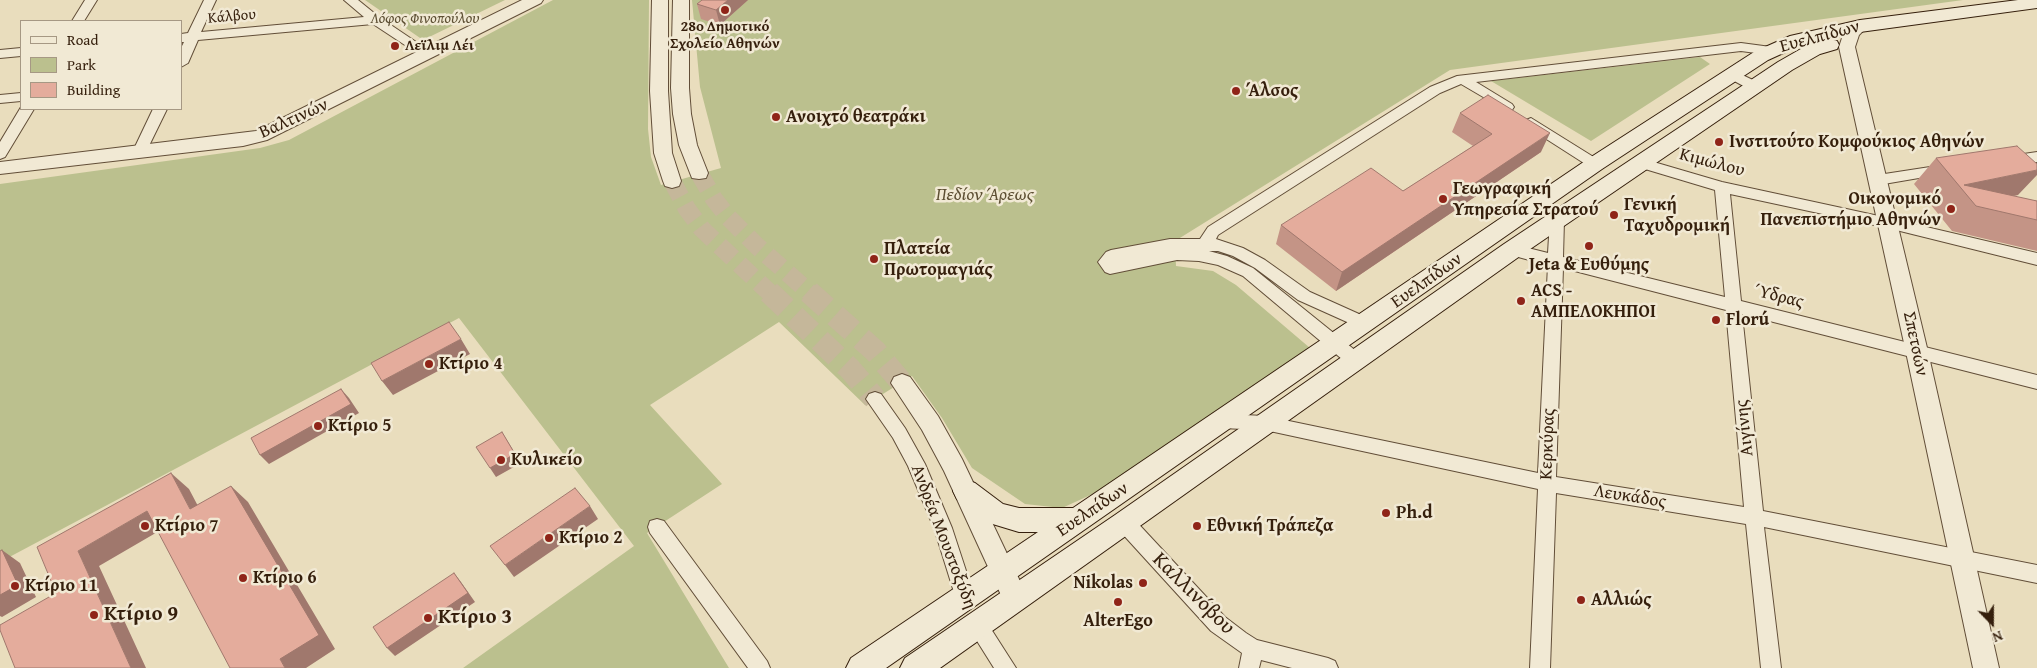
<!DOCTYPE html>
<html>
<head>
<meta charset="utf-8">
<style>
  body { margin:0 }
  #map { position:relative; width:2037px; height:668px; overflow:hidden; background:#e9ddbd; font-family:"Gentium Book Plus",serif }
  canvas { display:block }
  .legend { position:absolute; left:20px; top:20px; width:162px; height:90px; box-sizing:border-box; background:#f1e9d4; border:1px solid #a69884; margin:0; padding:6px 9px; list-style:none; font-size:15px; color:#351f0c }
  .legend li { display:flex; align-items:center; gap:10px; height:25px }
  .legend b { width:25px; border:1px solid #a69884 }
  .north { position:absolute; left:1967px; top:598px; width:50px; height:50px; -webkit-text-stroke:4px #f1e9d4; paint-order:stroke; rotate:158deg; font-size:14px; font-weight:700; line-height:20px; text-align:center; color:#351f0c }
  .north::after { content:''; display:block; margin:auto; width:18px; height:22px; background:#351f0c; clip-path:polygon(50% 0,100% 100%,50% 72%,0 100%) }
</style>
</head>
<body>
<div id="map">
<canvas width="2037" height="668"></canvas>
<ul class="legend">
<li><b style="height:6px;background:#f1e9d4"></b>Road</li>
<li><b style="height:14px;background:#bbc08e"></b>Park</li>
<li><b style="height:14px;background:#e4ac9c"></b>Building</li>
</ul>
<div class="north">N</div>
</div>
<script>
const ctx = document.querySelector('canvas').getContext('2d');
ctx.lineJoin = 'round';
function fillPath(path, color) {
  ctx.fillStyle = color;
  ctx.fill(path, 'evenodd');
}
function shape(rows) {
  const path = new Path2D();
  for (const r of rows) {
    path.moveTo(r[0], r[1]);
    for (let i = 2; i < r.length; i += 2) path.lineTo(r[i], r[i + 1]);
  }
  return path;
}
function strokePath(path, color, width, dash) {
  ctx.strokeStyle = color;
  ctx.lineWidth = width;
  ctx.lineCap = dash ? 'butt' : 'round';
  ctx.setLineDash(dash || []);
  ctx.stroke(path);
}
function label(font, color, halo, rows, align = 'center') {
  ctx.font = font + ' "Gentium Book Plus",serif';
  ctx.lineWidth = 5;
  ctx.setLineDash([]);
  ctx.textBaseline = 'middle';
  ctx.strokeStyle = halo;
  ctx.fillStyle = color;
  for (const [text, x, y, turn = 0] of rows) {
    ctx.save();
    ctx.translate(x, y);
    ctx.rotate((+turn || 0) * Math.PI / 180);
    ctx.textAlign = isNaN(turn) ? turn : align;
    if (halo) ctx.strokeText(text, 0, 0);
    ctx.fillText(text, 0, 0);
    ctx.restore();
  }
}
fillPath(shape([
  [365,0,505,0,423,40],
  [553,0,649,0,648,129,651,157,661,185,721,168,700,87,692,0,1963,0,1450,70,1175,241,1176,266,1213,271,1236,285,1310,348,1097,492,1062,508,1025,504,972,468,942,418,912,376,865,405,779,322,650,405,722,484,647,533,729,668,463,668,634,546,459,318,0,562,0,184,260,148,289,140],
  [1700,57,1710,64,1591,141,1491,81]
]), '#bbc08e');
strokePath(shape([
  [699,173,714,199,728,217,757,246,810,293],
  [672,181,687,209,702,229,770,293]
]), '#c5b79a', 18, [18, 9]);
strokePath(shape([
  [769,292,850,369,875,399],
  [809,292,875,351,902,383]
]), '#c5b79a', 23, [23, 12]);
const minor = shape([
  [85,0,97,0,84,21,72,21,85,0],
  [204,0,216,0,201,32,364,17,344,0,358,0,379,17,434,54,433,57,423,57,373,24,198,40,188,63,181,67,181,48,184,42,181,42,181,34,188,33,204,0],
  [1741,43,1771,47,1777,51,1771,55,1741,51,1476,82,1512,104,1514,107,1512,110,1507,111,1461,84,1440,93,1218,235,1216,239,1243,248,1265,260,1310,292,1359,314,1369,321,1371,325,1369,329,1363,331,1357,329,1347,322,1298,300,1255,268,1233,256,1218,251,1209,251,1227,256,1253,268,1361,355,1363,360,1361,365,1355,367,1349,365,1243,276,1218,265,1199,261,1177,260,1110,274,1105,272,1098,262,1106,252,1111,250,1170,239,1200,239,1208,227,1430,87,1457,76,1741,43],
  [21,48,21,56,0,58,0,50,21,48],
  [1732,70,1759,83,1761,86,1754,90,1749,89,1727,77,1725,74,1727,71,1732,70],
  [21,93,21,101,0,103,0,95,21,93],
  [21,107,34,109,5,157,0,159,0,142,21,107],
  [153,109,167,109,145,154,135,154,133,151,153,109],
  [1531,118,1600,161,1602,164,1600,167,1590,167,1526,126,1524,123,1526,120,1531,118],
  [2037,152,2037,162,2010,166,2005,164,2003,161,2005,158,2010,156,2037,152],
  [1640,158,1722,182,1888,218,2037,253,2037,265,1888,228,1730,194,1741,301,2037,375,2037,389,1742,314,1763,511,2037,565,2037,583,1764,527,1781,668,1761,668,1746,524,1556,493,1550,668,1530,668,1538,489,1265,430,1222,428,1216,426,1213,421,1216,416,1222,414,1265,416,1538,473,1548,265,1507,254,1504,250,1507,246,1512,244,1548,253,1550,220,1552,216,1557,215,1562,216,1564,220,1563,257,1725,297,1715,190,1635,166,1633,163,1635,160,1640,158],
  [1563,268,1726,310,1744,507,1556,477,1563,268],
  [1943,165,1948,167,1950,170,1948,173,1878,185,1873,184,1871,180,1873,176,1878,175,1943,165],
  [875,392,881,394,905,428,925,464,952,528,970,583,967,589,960,592,953,589,934,528,908,466,893,438,866,399,869,394,875,392],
  [1125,515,1132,517,1225,617,1246,633,1257,640,1328,658,1335,661,1338,668,1292,668,1261,660,1259,668,1239,668,1242,653,1211,631,1118,529,1116,523,1118,517,1125,515],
  [657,519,664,521,767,661,770,668,748,668,650,533,648,527,650,521,657,519],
  [977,616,984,618,1016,668,994,668,967,625,970,618,977,616]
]);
const tertiary = shape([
  [522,0,543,0,541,3,267,140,243,146,0,174,0,162,256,131,522,0],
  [652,0,668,0,668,91,672,153,681,181,679,186,672,188,665,186,663,181,654,153,650,91,652,0],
  [673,0,689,0,689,88,691,114,697,145,708,173,706,178,699,179,692,178,690,173,679,145,673,114,671,88,673,0],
  [1860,21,1866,22,1868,26,1859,35,1855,47,1928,352,1999,668,1973,668,1906,352,1839,47,1845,29,1854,22,1860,21],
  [902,374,910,377,938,416,962,459,1028,598,1024,606,1015,610,1006,606,944,471,922,430,891,383,894,377,902,374]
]);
const secondary = shape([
  [2018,0,2037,0,2037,8,1860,32,1803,44,1768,60,1602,169,886,668,846,668,851,658,1038,532,1019,532,986,522,957,499,953,491,957,483,966,480,975,483,1003,504,1019,508,1073,508,1588,159,1754,52,1790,36,1860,20,2018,0],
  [1830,39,1837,41,1839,45,1837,49,1820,54,1792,70,1520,256,940,668,900,668,905,658,1115,515,1504,244,1778,62,1806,46,1830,39]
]);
strokePath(minor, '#624e38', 2);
strokePath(tertiary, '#624e38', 2);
strokePath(secondary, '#351f0c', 2);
fillPath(minor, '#f1e9d4');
fillPath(tertiary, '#f1e9d4');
fillPath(secondary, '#f1e9d4');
fillPath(shape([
  [748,0,720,25,701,19,697,4],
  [1460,113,1541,152,1336,291,1276,244,1281,225,1403,191,1473,146,1452,132],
  [1936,158,2018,195,2012,196,2037,201,2037,251,1952,231,1914,184]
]), '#c49486');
fillPath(shape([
  [728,0,748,0,720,25,716,10],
  [1550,133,1541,152,1336,291,1342,272],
  [2037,170,2037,175,2018,195,1974,203,1964,185],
  [461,339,470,354,393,395,382,381],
  [341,389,349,398,359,413,269,464,260,455],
  [502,432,521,463,496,477,490,468],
  [171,473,189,489,208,525,190,509],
  [231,486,248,502,335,649,306,668,285,668,280,659],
  [590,506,598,519,514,577,505,565],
  [147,511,166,527,99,566,146,668,131,668,78,551],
  [2,550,20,563,36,597,2,617,0,616,0,595],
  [454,573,461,582,475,602,395,656,387,648]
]), '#a0786d');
const building = shape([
  [702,0,728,0,716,10,697,4,702,0],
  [1488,95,1550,133,1342,272,1281,225,1371,168,1403,191,1492,134,1460,113,1488,95],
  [2017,146,2037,164,2037,170,1964,185,2037,201,2037,220,1976,206,1936,158,2017,146],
  [449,322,461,339,382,381,371,363,449,322],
  [341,389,351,404,260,455,251,438,341,389],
  [502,432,515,454,490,468,476,447,502,432],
  [171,473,190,509,231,486,319,635,280,659,285,668,230,668,147,511,78,551,131,668,15,668,0,630,0,625,56,593,37,547,171,473],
  [575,488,590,506,505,565,490,546,575,488],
  [2,550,18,585,0,595,0,551,2,550],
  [454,573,468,593,387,648,373,627,454,573]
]);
fillPath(building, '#e4ac9c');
strokePath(building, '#a0786d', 1);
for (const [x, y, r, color] of [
  [725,10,5,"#8f2418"],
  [395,46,5,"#8f2418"],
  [1236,91,5,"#8f2418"],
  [776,117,5,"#8f2418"],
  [1719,142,5,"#8f2418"],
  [1443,199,5,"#8f2418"],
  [1951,209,5,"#8f2418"],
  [1614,215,5,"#8f2418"],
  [1589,246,5,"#8f2418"],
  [874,259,5,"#8f2418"],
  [1521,301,5,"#8f2418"],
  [1716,320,5,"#8f2418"],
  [429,364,5,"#8f2418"],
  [318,426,5,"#8f2418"],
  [501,460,5,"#8f2418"],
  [1386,513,5,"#8f2418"],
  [145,526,5,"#8f2418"],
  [1197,526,5,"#8f2418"],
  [549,538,5,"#8f2418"],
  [243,578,5,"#8f2418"],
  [1143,583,5,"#8f2418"],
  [15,586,5,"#8f2418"],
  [1581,600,5,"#8f2418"],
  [1118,602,5,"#8f2418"],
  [94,615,5,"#8f2418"],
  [428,618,5,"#8f2418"]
]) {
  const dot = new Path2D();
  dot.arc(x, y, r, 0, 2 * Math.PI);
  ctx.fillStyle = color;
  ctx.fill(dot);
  strokePath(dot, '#f1e9d4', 2);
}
label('15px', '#351f0c', '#f1e9d4', [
  ["Κάλβου",232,17,-5]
]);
label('italic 15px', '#5d4f33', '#f1e9d4', [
  ["Λόφος Φινοπούλου",425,19]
]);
label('bold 15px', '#351f0c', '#f1e9d4', [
  ["28ο Δημοτικό",725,27],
  ["Σχολείο Αθηνών",725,44],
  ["Λεϊλιμ Λέι",405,46,"left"]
]);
label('18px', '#351f0c', '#f1e9d4', [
  ["Ευελπίδων",1820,37,-15],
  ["Βαλτινών",294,119,-24],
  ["Κιμώλου",1712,163,15],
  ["Ευελπίδων",1427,281,-35],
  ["Ύδρας",1779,297,14],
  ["Σπετσών",1915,344,78],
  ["Αιγίνης",1745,428,-96],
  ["Κερκύρας",1548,444,-88],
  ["Λευκάδος",1630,497,9],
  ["Ευελπίδων",1093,510,-34],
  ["Ανδρέα Μουστοξύδη",943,537,69]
]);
label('bold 18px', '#351f0c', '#f1e9d4', [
  ["Άλσος",1246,91],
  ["Ανοιχτό θεατράκι",786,117],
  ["Ινστιτούτο Κομφούκιος Αθηνών",1729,142],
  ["Γεωγραφική",1453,189],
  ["Υπηρεσία Στρατού",1453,210],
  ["Οικονομικό",1941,199,"right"],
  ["Πανεπιστήμιο Αθηνών",1941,220,"right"],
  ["Γενική",1624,205],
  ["Ταχυδρομική",1624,226],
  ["Πλατεία",884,249],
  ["Πρωτομαγιάς",884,270],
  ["Jeta & Ευθύμης",1589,265,"center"],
  ["ACS -",1531,291],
  ["ΑΜΠΕΛΟΚΗΠΟΙ",1531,312],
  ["Florú",1726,320],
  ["Κτίριο 4",439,364],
  ["Κτίριο 5",328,426],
  ["Κυλικείο",511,460],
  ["Ph.d",1396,513],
  ["Κτίριο 7",155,526],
  ["Εθνική Τράπεζα",1207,526],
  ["Κτίριο 2",559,538],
  ["Κτίριο 6",253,578],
  ["Nikolas",1133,583,"right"],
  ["Κτίριο 11",25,586],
  ["Αλλιώς",1591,600],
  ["AlterEgo",1118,621,"center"]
], 'left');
label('italic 18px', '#5d4f33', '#f1e9d4', [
  ["Πεδίον Άρεως",985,195]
]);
label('21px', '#351f0c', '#f1e9d4', [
  ["Καλλινόβου",1193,594,45]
]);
label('bold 21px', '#351f0c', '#f1e9d4', [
  ["Κτίριο 9",104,615],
  ["Κτίριο 3",438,618]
], 'left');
</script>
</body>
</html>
